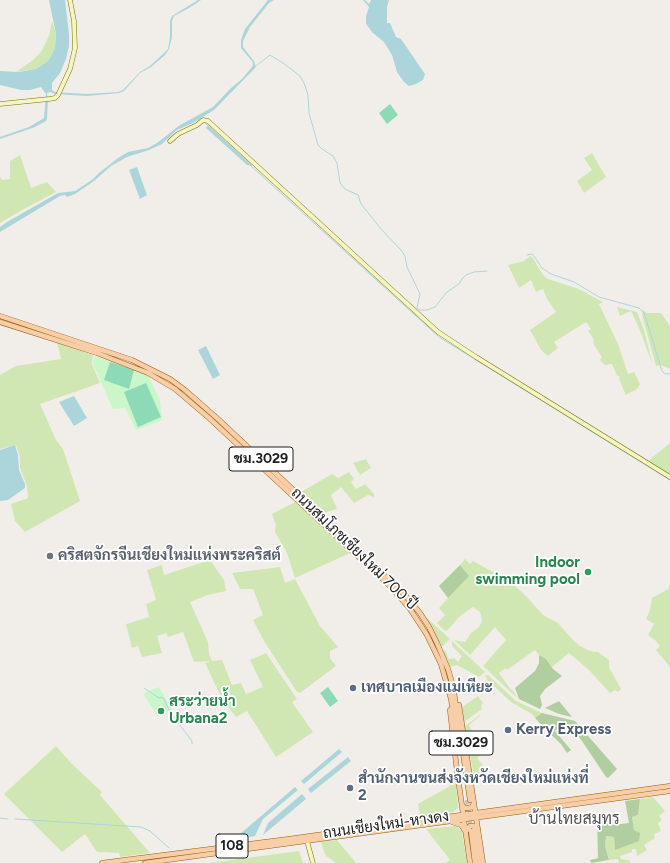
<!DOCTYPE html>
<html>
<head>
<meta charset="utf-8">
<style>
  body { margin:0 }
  canvas { display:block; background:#f1eee9 }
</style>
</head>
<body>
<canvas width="670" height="863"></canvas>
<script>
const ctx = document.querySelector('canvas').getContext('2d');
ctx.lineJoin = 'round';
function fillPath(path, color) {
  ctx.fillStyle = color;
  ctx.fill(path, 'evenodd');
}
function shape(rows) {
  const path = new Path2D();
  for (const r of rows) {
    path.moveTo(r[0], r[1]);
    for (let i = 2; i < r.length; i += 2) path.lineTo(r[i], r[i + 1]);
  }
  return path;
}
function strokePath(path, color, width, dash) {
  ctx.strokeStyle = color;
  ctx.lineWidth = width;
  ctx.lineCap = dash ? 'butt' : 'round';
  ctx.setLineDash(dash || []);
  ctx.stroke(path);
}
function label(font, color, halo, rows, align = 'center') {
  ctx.font = font + ' Figtree,Sarabun,sans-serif';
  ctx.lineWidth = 3.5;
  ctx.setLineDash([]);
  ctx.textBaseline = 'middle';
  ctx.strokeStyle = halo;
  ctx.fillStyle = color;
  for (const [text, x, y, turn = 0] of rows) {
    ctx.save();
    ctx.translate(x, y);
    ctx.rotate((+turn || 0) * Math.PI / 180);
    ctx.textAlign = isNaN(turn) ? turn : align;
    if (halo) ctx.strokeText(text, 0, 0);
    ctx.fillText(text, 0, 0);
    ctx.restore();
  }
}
fillPath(shape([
  [52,21,56,34,55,48,50,58,47,62,36,69,16,72,33,60,41,52,49,36],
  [592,153,606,177,584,193,577,181,592,170,584,158],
  [20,155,31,188,47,182,56,192,22,210,0,223,0,177,2,180,10,179,10,161],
  [530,256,533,258,543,275,548,279,579,289,603,302,599,304,618,344,628,374,634,372,640,384,637,389,626,395,619,379,620,378,619,376,617,376,612,364,605,365,600,360,602,357,594,345,593,338,588,331,591,329,586,322,554,342,558,348,548,356,541,350,530,330,556,312,547,299,543,289,536,292,531,280,519,288,508,265,524,261],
  [617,307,637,312,644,330,653,366,639,328,631,311,620,316],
  [643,310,647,313,661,313,670,326,670,369,661,365,656,366,642,315],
  [57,342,93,355,92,364,100,383,40,404,56,440,63,449,80,501,25,532,15,521,11,504,28,498,27,486,20,468,20,457,16,445,0,449,0,375,16,366,61,359],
  [670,443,670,474,648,461],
  [366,459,371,468,360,475,353,463],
  [349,472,354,479,351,482,356,489,365,484,374,494,374,497,368,495,354,503,341,487,331,495,337,509,323,513,301,492,332,474,338,478],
  [295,502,350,553,295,578,287,553,275,532,276,525,272,514],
  [465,559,470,564,473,561,511,582,527,597,543,615,558,623,573,640,580,646,590,651,598,652,609,660,609,667,621,689,618,692,615,690,610,693,589,670,569,653,552,667,546,659,539,655,535,650,507,670,506,668,499,673,511,690,512,689,517,698,483,666,506,640,495,627,470,655,454,640,465,642,471,633,479,627,482,621,480,612,473,607,467,611,458,618,447,631,444,630,437,623,445,615,439,608,468,576,460,565],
  [210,560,224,580,226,591,208,595,190,602,208,642,209,654,212,661,222,660,232,685,241,683,246,694,263,687,250,660,266,653,297,699,292,702,313,732,276,757,247,711,236,717,222,699,205,663,211,661,194,662,183,632,168,637,166,633,157,636,162,653,142,657,138,646,132,648,126,624,149,617,146,604,156,600,147,570,162,565,164,575],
  [280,567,285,583,295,579,320,626,338,647,330,651,330,658,336,666,300,693,297,692,264,641,253,620,263,615,253,589,240,589,232,573],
  [670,584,670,667,656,650,660,646,655,640,648,635,654,624,646,619,650,610,652,598,668,589],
  [427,618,450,639,442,647,426,619],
  [452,641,485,672,479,677,457,665,450,667,443,651,445,650,449,659,454,658,458,662,462,656,452,646],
  [488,675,516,701,542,713,535,718,532,714,511,702,493,685,491,686,485,676],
  [478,696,483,703,481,705,482,709,464,722,462,707],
  [480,715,480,716,469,725,483,753,477,758,483,765,480,767,482,772,479,774,479,776,474,777,465,726],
  [56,746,72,764,102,792,100,795,150,853,120,857,119,853,97,852,85,834,62,852,4,794],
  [448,782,456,784,458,808,453,812,421,818,418,804,450,786],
  [653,797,665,811,659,816,662,820,658,823,661,831,654,834,655,838,644,845,647,850,637,856,636,849,632,849,632,852,620,856,621,859,629,860,630,863,619,863,618,859,609,860,605,846,606,836,614,837,615,849,634,830,632,817,638,815,640,799],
  [456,826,462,832,467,863,445,863,450,860,426,829],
  [337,840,356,863,336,863,325,855,321,842],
  [299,851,303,863,209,863]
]), '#d1e7b3');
fillPath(shape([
  [460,565,469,576,448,598,439,586],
  [539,655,546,659,553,669,562,676,545,689,540,696,542,705,540,709,519,699,515,688,535,671,539,663],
  [559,701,572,717,559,714,545,708],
  [542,713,575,721,617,769,608,778,606,777,582,741,570,726,561,725,555,731,571,750,567,753,561,744,545,729,535,718],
  [640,799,638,815,632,817,634,830,640,833,639,841,615,850,614,837,606,836,605,846,609,860,591,863,590,860,598,858,597,821,612,818,613,825,629,823,625,801]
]), '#b1cea0');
fillPath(shape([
  [94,356,148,375,160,400,162,420,136,430,125,408,113,409,93,364],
  [159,687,175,715,168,714,163,706,161,708,159,706,157,708,161,714,157,716,143,693]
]), '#caf7ca');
fillPath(shape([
  [390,104,398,115,387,124,379,113],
  [110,362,134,370,129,389,104,380],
  [146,383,161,417,138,427,124,392],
  [328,687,338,701,330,707,320,693]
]), '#8cdab6');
fillPath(shape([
  [49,0,65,0,69,34,69,46,66,59,60,73,52,83,52,90,55,92,87,94,118,92,123,90,140,72,150,66,163,54,168,49,170,37,170,21,172,16,198,0,201,0,189,8,174,16,172,21,172,37,169,49,165,55,151,67,140,73,124,91,119,93,87,96,55,94,50,92,47,93,48,101,47,119,46,121,35,127,0,139,0,137,29,127,44,118,46,94,41,87,30,90,21,90,0,85,0,71,19,72,36,69,47,62,50,58,55,48,56,34],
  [268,0,274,0,269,3,250,27,243,41,243,47,254,61,256,67,214,110,193,123,177,130,162,144,149,150,127,157,111,166,94,181,75,194,67,197,65,195,60,196,0,232,0,227,7,222,58,193,75,191,92,180,99,173,118,158,128,152,148,148,157,143,180,125,213,107,231,88,242,79,252,67,253,64,252,61,241,48,241,40,245,29],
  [363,0,365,0,369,4,371,0,389,0,387,7,387,23,390,23,396,37,401,39,425,74,423,80,416,84,409,86,404,82,397,72,392,55,384,42,373,33,366,24,366,16,369,7],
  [208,125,253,166,247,165,206,128],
  [137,167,147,195,140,199,129,170],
  [206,346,220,375,213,379,198,350],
  [74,396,87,418,74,426,59,402],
  [15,445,18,455,19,470,25,484,25,488,8,500,0,501,0,450],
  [339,749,342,752,304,784,301,781],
  [348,757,351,761,311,793,308,789],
  [295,787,298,790,263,819,255,836,233,840],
  [302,794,306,799,263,835,268,823]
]), '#acd5db');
strokePath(shape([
  [256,66,270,55,286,65,300,76,304,83,308,95,309,113,318,145,322,149,333,156,337,163,340,183,345,189,358,195,361,204,381,229,401,250,405,256,407,267,420,294,417,308,419,310,427,310,435,307,447,292,459,284,462,279,466,275,474,272,487,271],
  [205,123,208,126],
  [250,165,439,337,670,480],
  [527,255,532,254,534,256,542,268,551,274,574,282,599,297,639,308,644,313,662,371,665,374,670,374],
  [144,688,159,698,161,697,164,699,170,712,192,741,192,744],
  [0,818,8,819],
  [15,819,141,827,150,831,169,848]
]), '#acd5db', 1);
strokePath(shape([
  [467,800,471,829]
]), '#c7c5c1', 4.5, [4.5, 2]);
const secondary = shape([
  [0,104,49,99,55,98,58,95,70,69,75,48,74,21,70,0],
  [170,141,178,134,197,125,203,120,208,121,438,332,476,357,670,477],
  [307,841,313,863]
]);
const primary = shape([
  [0,316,132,360,170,379,185,390,218,419,404,594,420,613,429,627,437,643,448,669,453,686,470,800],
  [0,322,97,353,148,373,175,389,209,418,391,587,410,609,427,635,441,664,451,699,458,743],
  [459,705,483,863],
  [450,710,457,771,470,863],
  [462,805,465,808,469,808,472,807,474,803],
  [452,822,461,825,465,831],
  [474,830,479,863],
  [466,831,470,826,475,826,478,829],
  [471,831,475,863],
  [102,863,289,839,670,786],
  [145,863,670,791]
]);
strokePath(secondary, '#72750c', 5);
strokePath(primary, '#955c0a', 5.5);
strokePath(secondary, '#f6f5c2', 4);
strokePath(primary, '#f7cea8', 4.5);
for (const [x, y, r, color] of [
  [50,556,4,"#6b7280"],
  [588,572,4,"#2e9e5b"],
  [353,688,4,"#5c6f8a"],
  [161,711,4,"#2e9e5b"],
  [508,730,4,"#5c6f8a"],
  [350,788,4,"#5c6f8a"]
]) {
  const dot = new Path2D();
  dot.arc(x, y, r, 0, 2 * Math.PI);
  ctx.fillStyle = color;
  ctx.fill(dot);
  strokePath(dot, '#fff', 1.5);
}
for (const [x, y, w] of [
  [261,459,64],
  [461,743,64],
  [232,846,32]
]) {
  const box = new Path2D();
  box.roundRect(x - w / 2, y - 12, w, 24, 3);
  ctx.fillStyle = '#fff';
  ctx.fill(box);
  strokePath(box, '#212121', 1);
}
label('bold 14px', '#212121', null, [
  ["ชม.3029",261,459],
  ["ชม.3029",461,743],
  ["108",232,846]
]);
label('15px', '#212121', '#fff', [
  ["ถนนสมโภชเชียงใหม่ 700 ปี",354,549,44],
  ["ถนนเชียงใหม่-หางดง",386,825,-8]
]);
label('bold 15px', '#5b616d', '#fff', [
  ["คริสตจักรจีนเชียงใหม่แห่งพระคริสต์",58,556]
], 'left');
label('bold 15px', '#27864d', '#fff', [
  ["Indoor",580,563],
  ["swimming pool",580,580],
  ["สระว่ายน้ำ",169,702,"left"],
  ["Urbana2",169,719,"left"]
], 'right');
label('bold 15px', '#4e5e75', '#fff', [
  ["เทศบาลเมืองแม่เหียะ",361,688],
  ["Kerry Express",516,730],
  ["สำนักงานขนส่งจังหวัดเชียงใหม่แห่งที่",358,779],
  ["2",358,796]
], 'left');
label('16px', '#545454', '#fff', [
  ["บ้านไทยสมุทร",574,819]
]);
</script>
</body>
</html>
